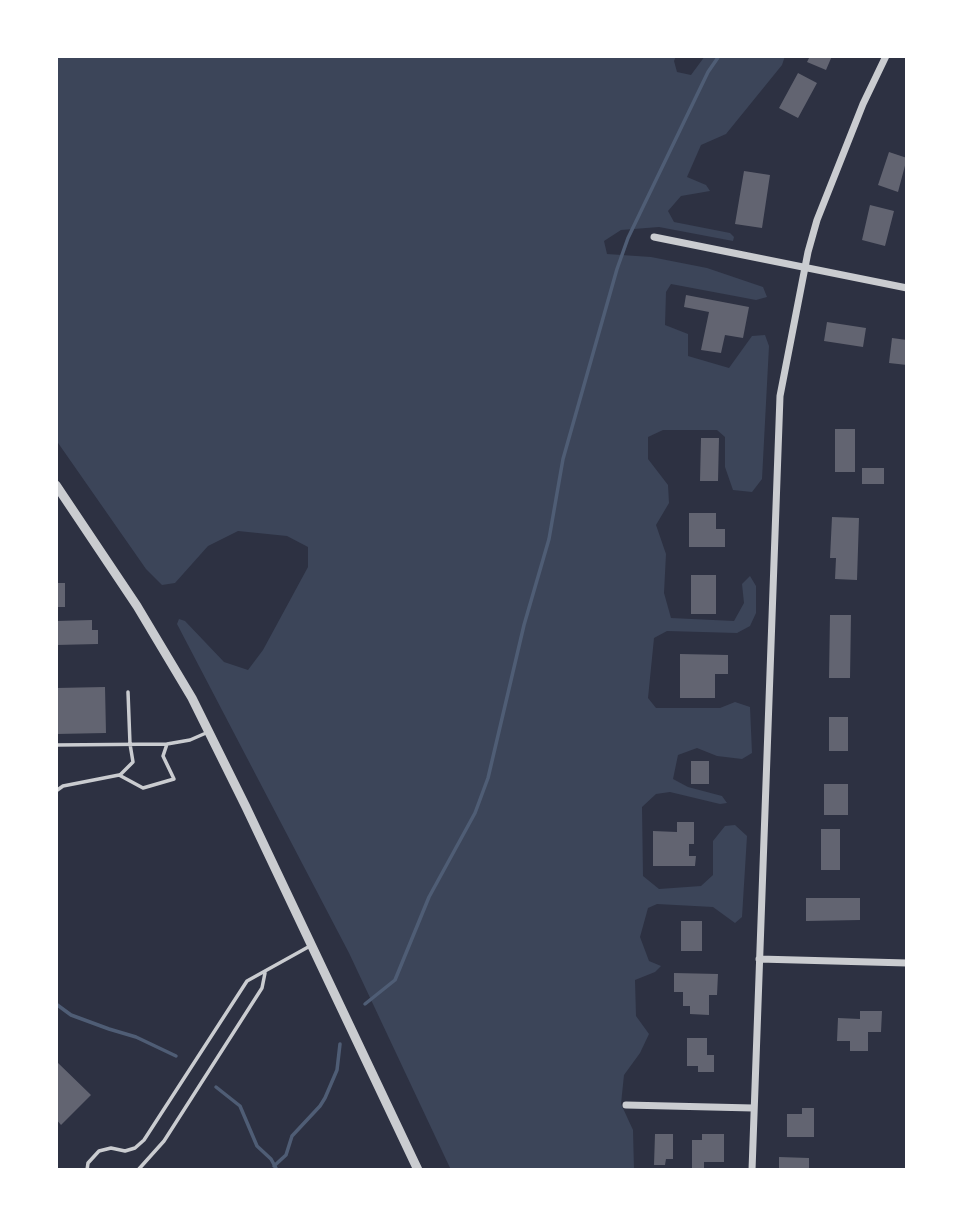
<!DOCTYPE html>
<html>
<head>
<meta charset="utf-8">
<style>
  body { margin:0 }
  #map { position:relative; width:963px; height:1226px; overflow:hidden; background:#2d3142; font-family:Rubik,sans-serif }
  canvas { display:block }
  .frame { position:absolute; inset:0; border:58px solid #fff; pointer-events:none }
</style>
</head>
<body>
<div id="map">
<canvas width="963" height="1226"></canvas>
<div class="frame"></div>
</div>
<script>
const ctx = document.querySelector('canvas').getContext('2d');
ctx.lineJoin = 'round';
function fillPath(path, color) {
  ctx.fillStyle = color;
  ctx.fill(path, 'evenodd');
}
function shape(rows) {
  const path = new Path2D();
  for (const r of rows) {
    path.moveTo(r[0], r[1]);
    for (let i = 2; i < r.length; i += 2) path.lineTo(r[i], r[i + 1]);
  }
  return path;
}
function strokePath(path, color, width, dash) {
  ctx.strokeStyle = color;
  ctx.lineWidth = width;
  ctx.lineCap = dash ? 'butt' : 'round';
  ctx.setLineDash(dash || []);
  ctx.stroke(path);
}
fillPath(shape([
  [56,56,676,56,674,61,677,72,691,75,705,56,785,56,782,65,726,134,701,145,687,177,706,185,710,191,681,196,668,211,674,222,730,233,734,237,733,241,659,227,621,230,604,241,607,254,651,257,707,268,763,287,767,297,756,300,671,284,666,292,665,325,688,334,688,356,729,368,752,336,765,335,769,346,762,479,752,492,733,490,725,467,725,437,717,430,663,430,648,437,648,459,668,485,669,503,656,525,666,554,664,593,671,618,734,621,744,603,742,584,750,576,756,586,756,613,750,626,737,633,667,631,654,638,648,698,656,708,720,708,735,702,750,707,752,753,742,759,717,756,697,748,678,755,673,779,688,787,722,796,727,803,720,804,670,792,656,794,642,807,643,876,659,889,701,886,713,875,713,841,725,826,735,825,747,836,742,917,735,923,713,907,657,904,648,908,640,937,649,961,661,966,655,972,635,980,636,1016,649,1034,640,1053,624,1075,621,1104,633,1130,634,1170,451,1170,349,953,177,624,179,619,185,621,224,662,248,670,263,650,308,567,308,547,287,536,238,531,208,546,175,583,162,585,146,569,56,440]
]), '#3c4559');
strokePath(shape([
  [56,1004,71,1015,109,1029,136,1037,176,1056],
  [365,1004,395,980,429,897,475,813,488,778,524,625,549,539,563,459,617,269,628,238,708,72,719,56],
  [216,1087,240,1106,257,1146,271,1159,277,1170],
  [274,1166,286,1155,292,1136,320,1106,325,1098,337,1070,340,1044]
]), '#4f5d75', 3.5);
fillPath(shape([
  [810,56,832,56,826,70,807,62],
  [798,73,817,83,798,118,779,108],
  [889,152,907,158,898,192,878,185],
  [744,171,770,175,762,228,735,224],
  [870,205,894,211,885,246,862,240],
  [686,295,749,307,743,338,725,335,721,353,701,350,709,312,684,307],
  [827,322,866,328,863,347,824,341],
  [892,338,907,340,907,365,889,363],
  [835,429,855,429,855,472,835,472],
  [701,438,719,438,718,481,700,481],
  [862,468,884,468,884,484,862,484],
  [689,513,716,513,716,529,725,529,725,547,689,547],
  [832,517,859,518,857,580,835,579,836,558,830,558],
  [691,575,716,575,716,614,691,614],
  [56,583,65,583,65,607,56,607],
  [830,615,851,615,850,678,829,678],
  [92,620,92,630,98,630,98,644,56,645,56,621],
  [680,654,728,655,728,674,715,674,715,698,680,698],
  [105,687,106,733,56,734,56,688],
  [829,717,848,717,848,751,829,751],
  [691,761,709,761,709,784,691,784],
  [824,784,848,784,848,815,824,815],
  [677,822,694,822,694,844,689,844,689,856,696,856,695,866,653,866,653,831,677,832],
  [821,829,840,829,840,870,821,870],
  [806,898,860,898,860,920,806,921],
  [681,921,702,921,702,951,681,951],
  [674,973,718,974,717,995,709,995,709,1015,690,1014,690,1006,683,1006,683,992,674,992],
  [860,1011,882,1011,881,1032,868,1032,868,1051,850,1051,850,1041,837,1041,838,1018,860,1019],
  [687,1038,707,1038,707,1055,714,1055,714,1072,698,1072,698,1066,687,1066],
  [56,1061,91,1095,61,1125,56,1119],
  [802,1108,814,1108,814,1137,787,1137,787,1114,802,1114],
  [655,1134,673,1134,673,1159,666,1159,665,1165,654,1165],
  [702,1134,724,1134,724,1162,704,1162,704,1170,692,1170,692,1140,702,1140],
  [779,1157,809,1158,809,1170,779,1170]
]), '#626471');
strokePath(shape([
  [56,745,167,744],
  [120,775,133,762,130,744,128,692],
  [56,791,63,786,119,775,143,788,174,779,163,756,167,744,190,740,206,733],
  [87,1170,88,1163,99,1151,111,1148,125,1151,135,1148,144,1140,247,981,310,946],
  [138,1170,164,1141,262,988,265,973]
]), '#caccd0', 3.5);
strokePath(shape([
  [654,237,907,288],
  [759,959,907,963],
  [626,1105,753,1108],
  [752,1170,780,396,808,252,817,220,863,104,886,56]
]), '#caccd0', 7);
strokePath(shape([
  [56,485,137,606,192,698,246,807,418,1170]
]), '#caccd0', 9);
</script>
</body>
</html>
